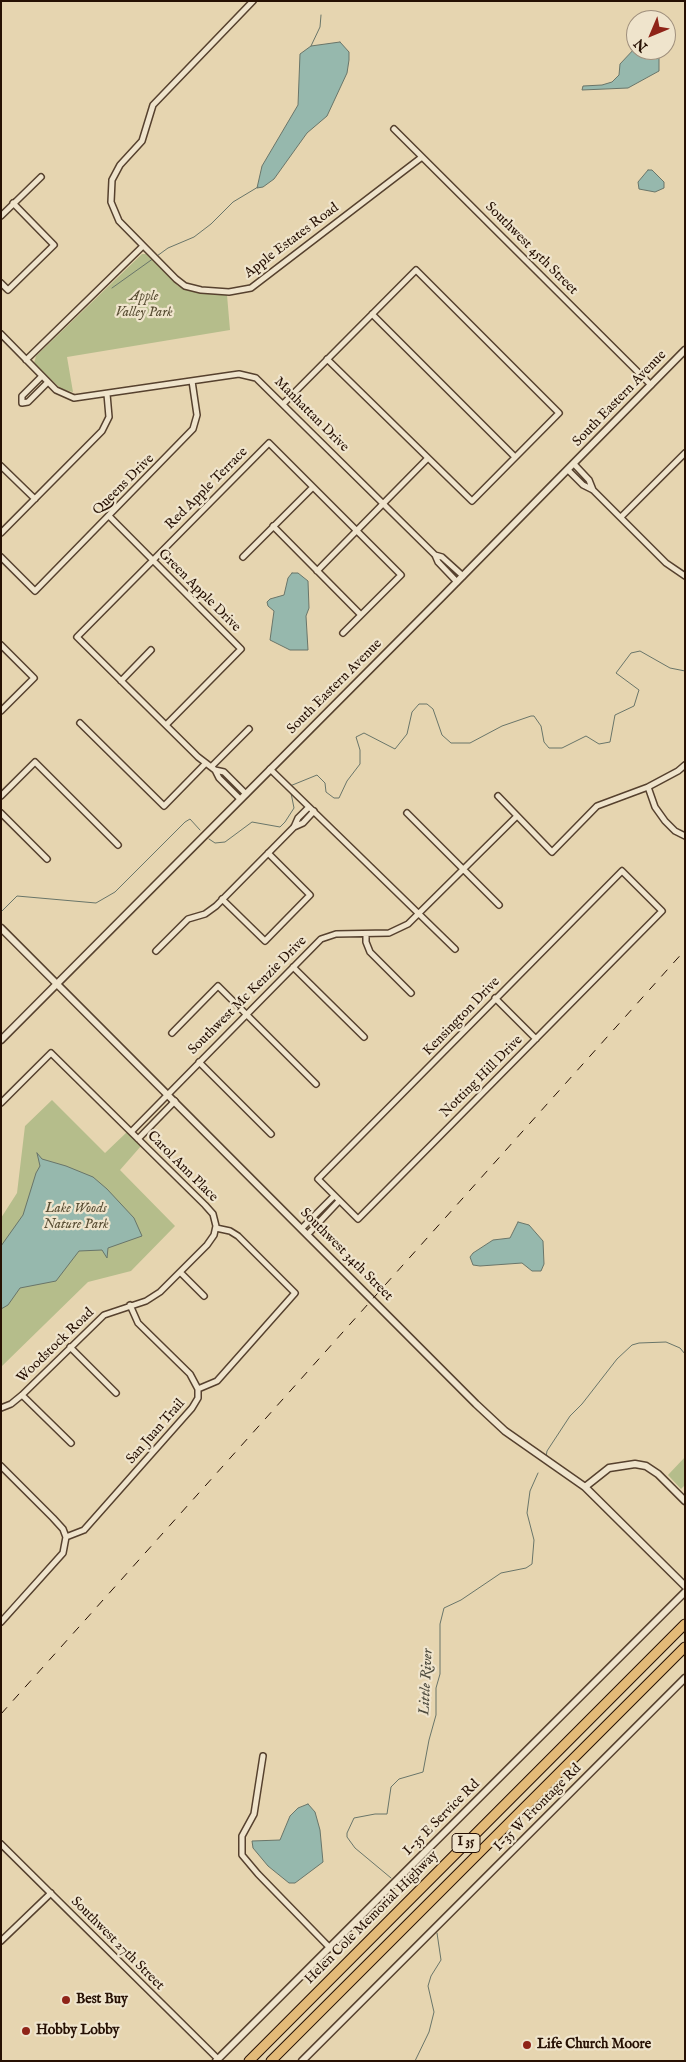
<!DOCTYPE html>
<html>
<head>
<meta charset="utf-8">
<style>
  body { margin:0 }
  #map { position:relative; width:686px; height:2062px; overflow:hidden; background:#e6d5b0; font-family:"IM FELL English",serif }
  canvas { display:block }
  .frame { position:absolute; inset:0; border:2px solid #261003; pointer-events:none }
  .north { position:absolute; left:626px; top:10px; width:50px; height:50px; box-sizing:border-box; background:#efe4cc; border:1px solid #9f8f7c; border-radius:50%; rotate:225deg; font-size:14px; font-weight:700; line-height:20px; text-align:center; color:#261003 }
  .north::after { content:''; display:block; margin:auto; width:18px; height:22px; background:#8f2418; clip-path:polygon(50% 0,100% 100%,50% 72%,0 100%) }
</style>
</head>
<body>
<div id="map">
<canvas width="686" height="2062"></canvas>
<div class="frame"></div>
<div class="north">N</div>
</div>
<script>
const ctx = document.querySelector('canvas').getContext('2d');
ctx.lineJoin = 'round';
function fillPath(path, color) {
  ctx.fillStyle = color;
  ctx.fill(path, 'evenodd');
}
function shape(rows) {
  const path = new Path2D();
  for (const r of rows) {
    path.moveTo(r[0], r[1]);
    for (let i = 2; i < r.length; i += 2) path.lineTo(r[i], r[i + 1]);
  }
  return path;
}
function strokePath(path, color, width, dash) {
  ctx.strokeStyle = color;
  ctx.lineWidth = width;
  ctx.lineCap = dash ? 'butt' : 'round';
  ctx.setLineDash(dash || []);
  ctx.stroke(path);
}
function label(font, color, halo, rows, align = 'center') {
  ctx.font = font + ' "IM FELL English",serif';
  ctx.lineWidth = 4.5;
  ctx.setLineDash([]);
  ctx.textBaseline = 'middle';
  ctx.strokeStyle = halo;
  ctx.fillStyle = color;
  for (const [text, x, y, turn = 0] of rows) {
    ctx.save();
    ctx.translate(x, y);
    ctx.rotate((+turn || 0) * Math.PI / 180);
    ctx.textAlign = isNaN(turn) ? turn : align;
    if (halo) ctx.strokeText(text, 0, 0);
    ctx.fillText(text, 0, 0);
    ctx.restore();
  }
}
fillPath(shape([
  [142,254,146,254,178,286,197,293,227,295,230,330,67,357,73,392,61,389,34,363,36,356],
  [52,1100,105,1153,127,1132,141,1146,120,1170,175,1226,131,1271,88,1282,1,1367,1,1218,17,1193,25,1126],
  [685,1457,685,1485,681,1489,668,1475]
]), '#b5bd8b');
const water = shape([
  [340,42,349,52,349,60,347,73,327,116,307,133,274,179,263,187,257,188,262,166,298,105,300,54,311,46,340,42],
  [636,47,636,50,655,50,659,57,659,71,628,88,582,90,583,86,602,85,612,82,619,75,620,64,636,47],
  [648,170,652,170,664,182,664,188,655,192,639,189,638,182,648,170],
  [292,573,298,573,308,581,309,608,306,616,308,650,290,650,270,640,274,611,268,606,267,602,270,599,284,595,288,578,292,573],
  [37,1153,42,1159,66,1166,93,1177,107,1189,134,1218,142,1236,108,1248,107,1258,102,1250,79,1251,56,1281,20,1288,8,1305,1,1309,1,1246,23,1215,36,1173,40,1166,37,1153],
  [518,1222,529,1225,543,1241,544,1264,541,1271,532,1271,522,1263,480,1266,473,1265,470,1257,473,1253,493,1240,510,1238,518,1222],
  [308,1804,315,1812,320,1830,323,1862,295,1883,289,1883,268,1866,253,1848,252,1841,280,1840,290,1816,298,1808,308,1804]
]);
fillPath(water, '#96b8ad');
strokePath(water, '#697569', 1);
strokePath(shape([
  [311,46,320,27,321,15],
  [157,256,168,248,194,237,211,224,233,202,258,187],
  [112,288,154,258],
  [290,786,317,775,325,783,326,792,334,798,339,798,347,781,360,764,360,750,356,737,364,733,395,749,407,734,412,712,419,704,427,704,433,709,442,735,451,743,470,743,502,726,531,716,534,716,541,726,544,742,549,748,562,748,586,736,599,744,610,742,615,715,634,706,638,693,639,690,616,673,631,653,640,651,670,668,685,671],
  [209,839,215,843,225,842,252,822,280,827,285,822,294,808,291,793],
  [1,912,17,896,96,903,115,892,185,822,190,819,200,830],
  [546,1457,547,1451,570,1416,582,1404,617,1359,632,1345,639,1343,666,1342,680,1348,685,1354],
  [391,1878,355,1848,347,1837,347,1833,354,1818,375,1814,387,1814,391,1787,399,1779,423,1772,429,1740,436,1715,436,1688,440,1674,440,1624,444,1608,461,1600,501,1573,526,1568,532,1564,534,1540,527,1513,530,1491,538,1473],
  [415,2061,429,2032,434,2012,428,1986,431,1976,441,1960,437,1933]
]), '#697569', 1);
const minor = shape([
  [253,1,153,105,142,141,120,165,112,180,111,202,119,221,176,279,185,286,201,290,229,292,251,288,422,157],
  [394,129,651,385],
  [1,216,41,177],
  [1,283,8,290,54,245,13,203],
  [372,314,515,457],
  [1,334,56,390,74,398,239,374,256,378,435,555,438,562,457,582],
  [26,360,143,246],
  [42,376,22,396,22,403,28,402,48,382],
  [283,404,416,270,559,413,472,501,327,359],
  [574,464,589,480,593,490],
  [1,466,35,499],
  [568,470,583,485,593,490,666,563,685,576],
  [109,516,241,649,166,725],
  [621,517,685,453],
  [273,526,361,615],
  [1,533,102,431,109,417,107,394],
  [435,555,442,557,463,576],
  [1,557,35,591,193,429,197,415,192,381],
  [243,557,313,487],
  [317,571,428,458],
  [1,645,34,678,1,711],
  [121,681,151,650],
  [80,723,164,806,206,763],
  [211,767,249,729],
  [270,769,455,949],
  [215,770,219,778,240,799],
  [648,787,655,807,665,821,675,831,685,836],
  [246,794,224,772,215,770,198,757,77,637,269,443,401,575,343,633],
  [1,796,35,762,118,845],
  [498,796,552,852,597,806,648,787,678,771,685,765],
  [1,813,47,859],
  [407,813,499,905],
  [294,827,303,823,314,811],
  [622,871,662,911,358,1219,318,1179,622,871],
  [222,899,265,941,310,895,268,853],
  [366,934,366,942,370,952,411,993],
  [156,951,188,919,205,914,216,906,294,827,298,818,309,807],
  [293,967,364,1037],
  [495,998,536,1039],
  [172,1033,218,986,316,1084],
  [199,1062,271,1134],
  [1,1103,51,1053,205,1205,213,1214,216,1226,214,1235,207,1245,160,1292,146,1301,104,1315,22,1395,11,1404,1,1408],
  [131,1132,321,939,336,934,389,933,408,924,517,816],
  [138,1139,175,1101],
  [302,1228,334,1196],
  [308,1234,339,1201],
  [180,1272,204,1296],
  [130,1305,138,1323,190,1374,198,1389],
  [70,1347,116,1393],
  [22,1395,71,1443],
  [1,1466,53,1518,63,1529,66,1537,63,1553,1,1622],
  [66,1537,84,1530,192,1408,198,1398,198,1389,217,1381,295,1293,238,1236,230,1231,216,1228],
  [263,1756,254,1814,242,1836,242,1855,258,1874,330,1948],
  [1,1844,218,2059],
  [1,1941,51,1893]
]);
const tertiary = shape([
  [1,928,476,1404,505,1431,585,1487,685,1586],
  [1,1040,441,598,685,350],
  [585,1487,609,1468,635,1464,646,1466,658,1474,685,1501],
  [216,2061,685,1592],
  [302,2061,685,1678]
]);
const motorway = shape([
  [249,2061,685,1624],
  [271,2061,685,1647]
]);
strokePath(minor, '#56412e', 8);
strokePath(tertiary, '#56412e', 9);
strokePath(motorway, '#261003', 11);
strokePath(minor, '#efe4cc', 5);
strokePath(tertiary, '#efe4cc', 6);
strokePath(motorway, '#e3ba78', 9);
strokePath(shape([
  [1,1714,685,950]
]), '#261003', 1, [9, 9]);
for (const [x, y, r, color] of [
  [66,2000,5,"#8f2418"],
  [26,2031,5,"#8f2418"],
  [527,2045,5,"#8f2418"]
]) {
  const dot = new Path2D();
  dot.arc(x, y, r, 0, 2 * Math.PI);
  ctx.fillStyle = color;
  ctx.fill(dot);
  strokePath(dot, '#efe4cc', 2);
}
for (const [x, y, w] of [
  [466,1843,28]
]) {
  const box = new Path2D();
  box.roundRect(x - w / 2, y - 9.5, w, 19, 4);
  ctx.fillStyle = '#efe4cc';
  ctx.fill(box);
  strokePath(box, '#261003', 1);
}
label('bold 12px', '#261003', null, [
  ["I 35",466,1843]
]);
label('14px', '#261003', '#efe4cc', [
  ["Apple Estates Road",292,241,-37],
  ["Southwest 45th Street",531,249,45],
  ["South Eastern Avenue",620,399,-46],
  ["Manhattan Drive",311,415,45],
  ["Queens Drive",124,485,-45],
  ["Red Apple Terrace",207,489,-45],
  ["Green Apple Drive",199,591,45],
  ["South Eastern Avenue",335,687,-45],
  ["Southwest Mc Kenzie Drive",248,996,-45],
  ["Kensington Drive",462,1017,-46],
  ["Notting Hill Drive",482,1077,-45],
  ["Carol Ann Place",182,1167,45],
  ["Southwest 34th Street",346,1255,45],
  ["Woodstock Road",56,1346,-44],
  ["San Juan Trail",156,1432,-49],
  ["I-35 W Frontage Rd",538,1808,-45],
  ["I-35 E Service Rd",442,1818,-45],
  ["Helen Cole Memorial Highway",372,1918,-45],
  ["Southwest 27th Street",117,1944,45]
]);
label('italic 14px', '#584d33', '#efe4cc', [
  ["Apple",144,297],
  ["Valley Park",144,313],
  ["Lake Woods",76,1209],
  ["Nature Park",76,1225]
]);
label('bold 14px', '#261003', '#efe4cc', [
  ["Best Buy",76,2000],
  ["Hobby Lobby",36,2031],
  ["Life Church Moore",537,2045]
], 'left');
label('italic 15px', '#4d4b3e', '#efe4cc', [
  ["Little River",427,1682,-87]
]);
</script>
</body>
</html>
